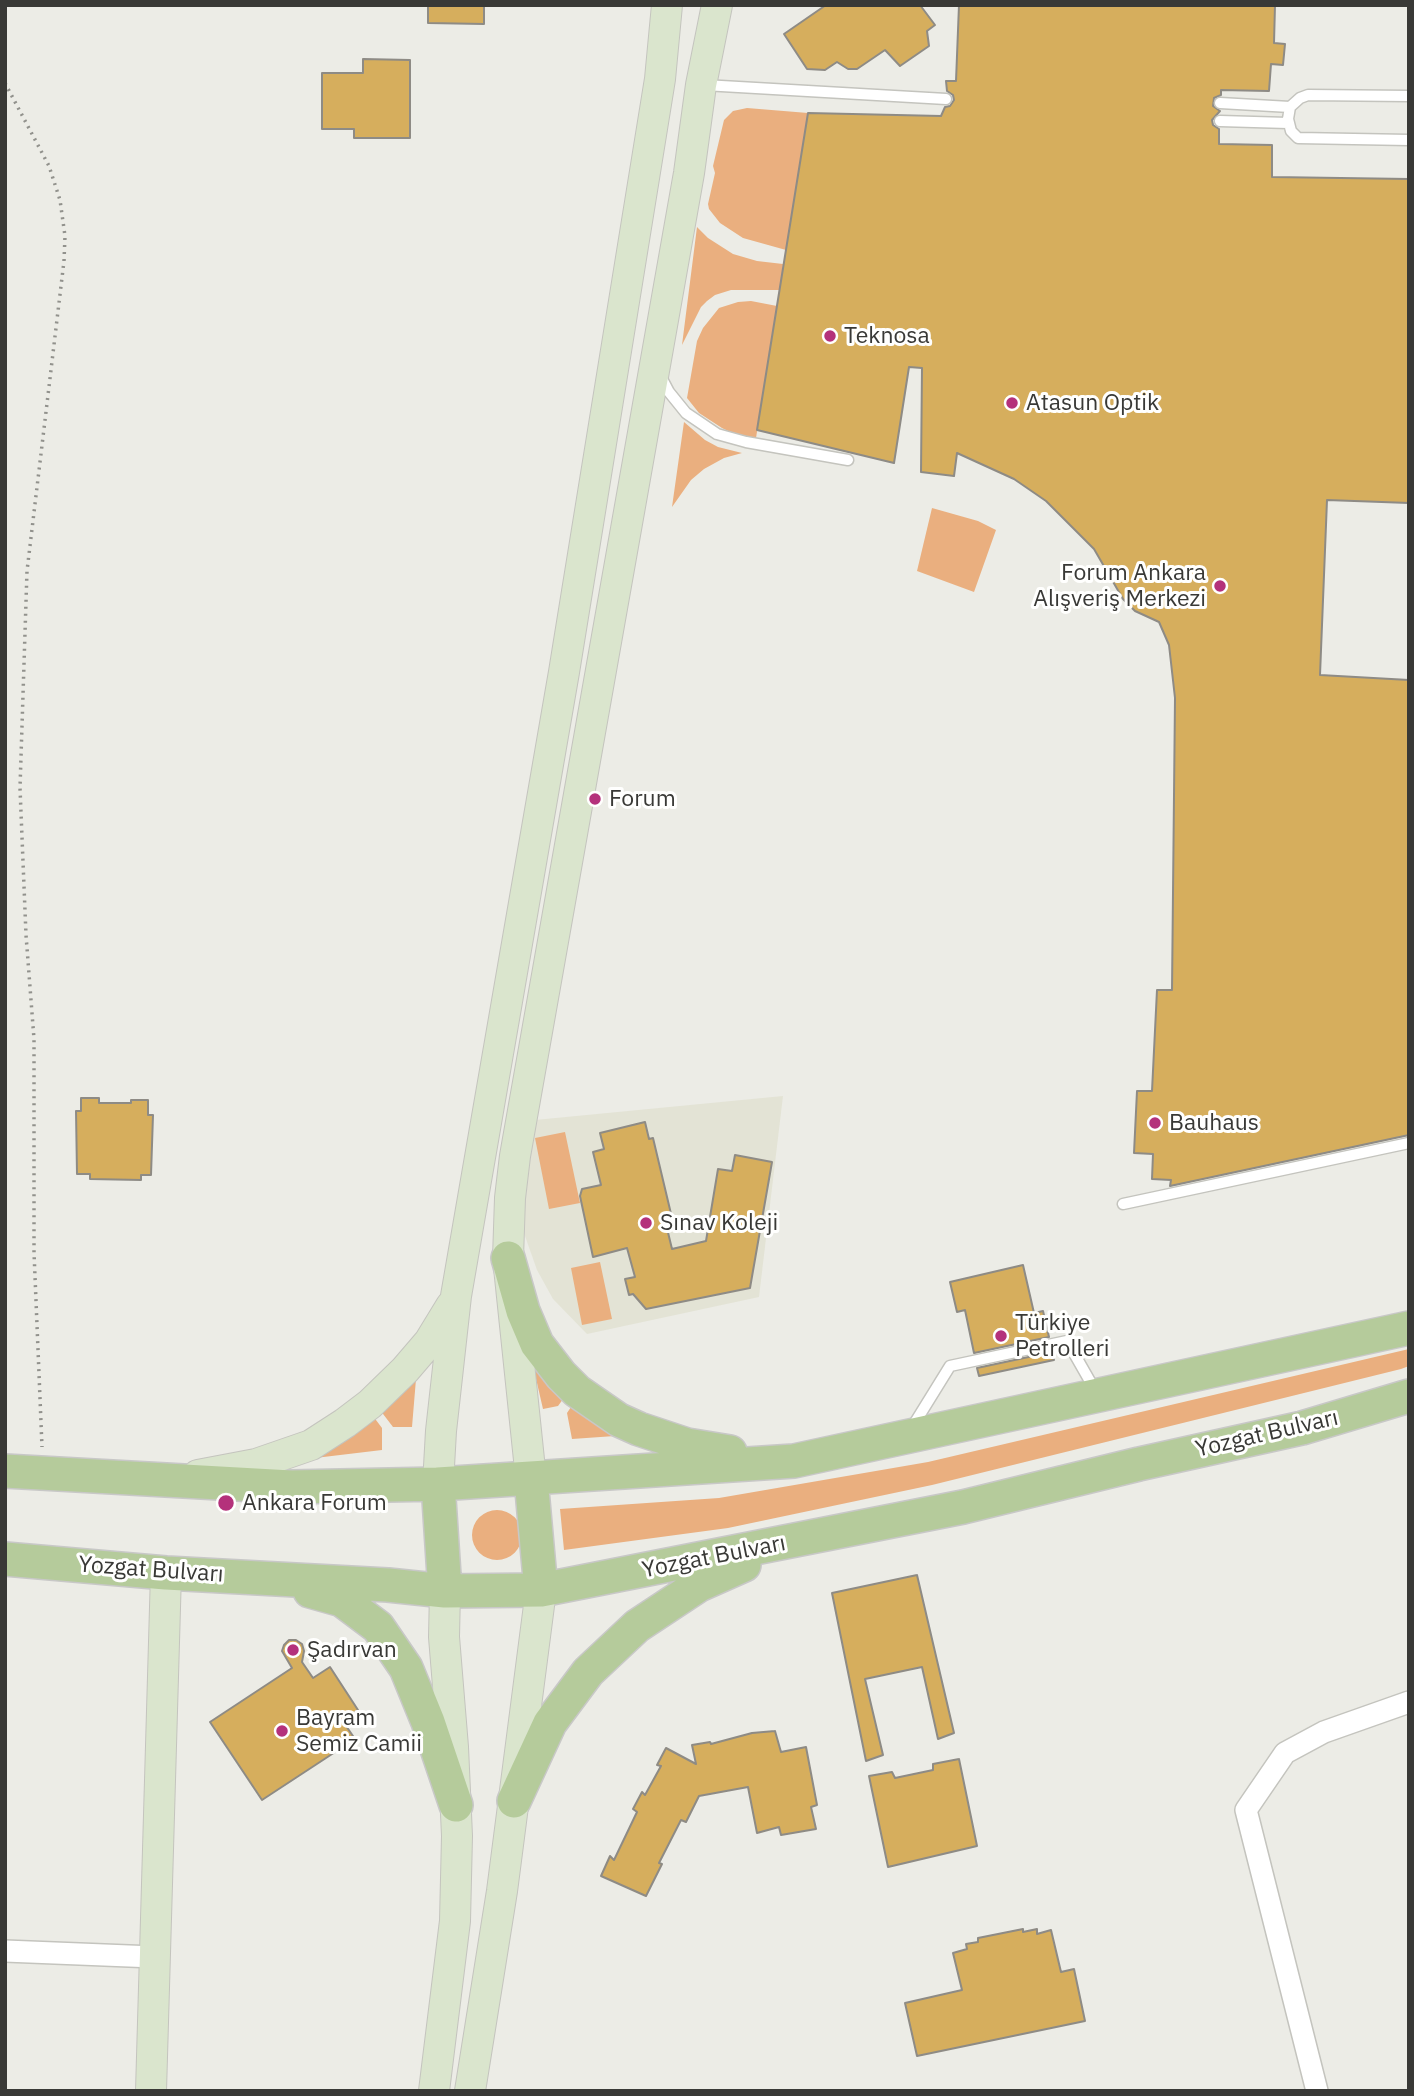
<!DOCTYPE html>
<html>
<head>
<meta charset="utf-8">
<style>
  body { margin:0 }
  #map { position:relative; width:1414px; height:2096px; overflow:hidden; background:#ecece6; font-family:"IBM Plex Sans",sans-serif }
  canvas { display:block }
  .frame { position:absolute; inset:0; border:7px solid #393936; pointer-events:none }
</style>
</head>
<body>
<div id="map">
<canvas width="1414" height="2096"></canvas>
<div class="frame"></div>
</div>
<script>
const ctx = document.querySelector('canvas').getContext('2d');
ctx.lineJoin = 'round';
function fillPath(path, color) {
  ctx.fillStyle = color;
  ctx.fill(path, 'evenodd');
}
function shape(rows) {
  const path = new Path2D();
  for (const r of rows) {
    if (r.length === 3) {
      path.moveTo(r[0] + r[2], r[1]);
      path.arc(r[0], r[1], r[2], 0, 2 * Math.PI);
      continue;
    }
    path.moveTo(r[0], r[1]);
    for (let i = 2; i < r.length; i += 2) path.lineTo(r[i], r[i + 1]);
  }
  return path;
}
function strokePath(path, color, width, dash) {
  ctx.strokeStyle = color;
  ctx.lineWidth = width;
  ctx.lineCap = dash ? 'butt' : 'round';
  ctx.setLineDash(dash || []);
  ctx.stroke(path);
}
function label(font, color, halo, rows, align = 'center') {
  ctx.font = font + ' "IBM Plex Sans",sans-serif';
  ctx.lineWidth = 6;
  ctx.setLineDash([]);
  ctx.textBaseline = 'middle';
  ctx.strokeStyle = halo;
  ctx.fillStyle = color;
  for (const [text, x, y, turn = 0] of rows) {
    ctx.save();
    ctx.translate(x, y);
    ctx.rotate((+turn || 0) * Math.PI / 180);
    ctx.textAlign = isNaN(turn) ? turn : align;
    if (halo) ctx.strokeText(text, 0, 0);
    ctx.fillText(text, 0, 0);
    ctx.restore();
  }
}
fillPath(shape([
  [783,1096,759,1297,587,1334,553,1299,537,1270,525,1236,522,1210,535,1120]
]), '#e3e3d5');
fillPath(shape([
  [747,108,808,113,786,250,743,238,720,223,709,209,708,204,715,173,713,166,724,120,733,111],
  [697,227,708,238,733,254,757,261,783,264,780,290,731,290,715,295,707,301,701,307,682,345],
  [751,301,777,306,756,438,736,435,722,428,699,413,687,398,697,341,703,328,719,308,738,302],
  [684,422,705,440,718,447,742,453,724,458,704,469,691,480,672,507],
  [932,508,978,521,996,530,974,592,917,571],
  [565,1132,580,1203,549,1209,535,1138],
  [600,1262,612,1319,582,1325,571,1268],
  [528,1344,566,1395,558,1406,543,1409],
  [1409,1349,1409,1366,1401,1369,932,1485,728,1528,564,1550,560,1509,719,1498,928,1462],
  [417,1367,412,1427,393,1427,380,1410],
  [575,1401,629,1435,572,1439,567,1413],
  [373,1416,382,1428,382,1450,315,1458],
  [497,1535,25]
]), '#eaaf7f');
const building = shape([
  [428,5,484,5,484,24,428,23,428,5],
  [826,5,920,5,935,25,927,31,929,46,900,66,885,50,857,69,848,69,837,62,825,70,807,69,784,34,826,5],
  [959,5,1275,5,1274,43,1285,44,1283,65,1271,64,1269,91,1221,90,1221,95,1214,98,1213,106,1220,111,1212,120,1213,125,1219,129,1219,144,1272,145,1272,177,1409,179,1409,503,1327,500,1320,675,1409,680,1409,1135,1170,1186,1171,1180,1152,1179,1153,1154,1134,1153,1137,1091,1152,1091,1157,990,1172,990,1175,698,1169,645,1159,622,1135,611,1123,599,1094,549,1046,501,1014,479,957,453,954,476,921,472,922,368,909,367,894,463,757,430,808,113,941,116,945,107,950,106,954,100,953,95,947,91,946,81,956,81,959,5],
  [363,59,410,60,410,138,354,138,354,129,322,129,322,73,363,73,363,59],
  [81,1098,99,1098,99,1103,131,1103,131,1100,148,1100,148,1115,153,1115,151,1175,141,1175,141,1180,90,1179,90,1174,77,1174,76,1111,81,1111,81,1098],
  [645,1122,649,1139,653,1138,672,1218,665,1220,672,1249,706,1241,718,1169,732,1171,735,1155,772,1162,750,1288,646,1309,633,1294,629,1295,625,1279,635,1277,627,1248,593,1257,580,1196,582,1189,601,1185,593,1152,604,1149,600,1133,645,1122],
  [1023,1265,1034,1313,1043,1311,1049,1337,974,1353,965,1310,957,1312,950,1282,1023,1265],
  [1052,1352,1054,1360,979,1376,977,1368,1052,1352],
  [917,1575,954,1733,938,1739,922,1667,865,1679,883,1755,866,1761,832,1593,917,1575],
  [289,1640,296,1640,302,1644,304,1651,302,1662,313,1678,330,1667,358,1710,342,1720,355,1739,262,1800,210,1722,292,1668,282,1651,284,1645,289,1640],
  [775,1731,781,1752,806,1747,817,1805,811,1807,816,1829,781,1835,779,1827,757,1833,748,1787,699,1796,686,1822,681,1820,659,1863,662,1864,646,1896,601,1876,610,1856,614,1860,637,1812,633,1809,642,1792,645,1795,661,1766,657,1765,666,1748,696,1764,692,1745,710,1742,711,1744,752,1733,775,1731],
  [959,1759,977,1846,888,1867,869,1776,892,1772,895,1778,933,1770,933,1764,959,1759],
  [1023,1929,1023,1932,1037,1929,1037,1934,1051,1930,1061,1972,1074,1969,1085,2021,917,2056,905,2003,962,1990,953,1953,967,1949,966,1944,978,1942,978,1938,1023,1929]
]);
fillPath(building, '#d6ae5d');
strokePath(building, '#8e8b85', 2);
const lane = shape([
  [704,85,946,99],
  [1409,96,1308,95,1300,98,1290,107,1288,119,1291,131,1298,138,1409,140],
  [1220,103,1290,107],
  [1220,121,1288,123],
  [660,375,669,392,686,413,717,434,746,442,848,460],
  [1123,1204,1409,1143],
  [911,1429,950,1366,1067,1341,1095,1390]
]);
const street = shape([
  [5,1951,154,1957],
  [1317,2091,1246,1810,1285,1753,1324,1732,1409,1702]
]);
const secondary = shape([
  [198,1475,256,1464,311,1445,345,1423,370,1404,405,1370,429,1342,451,1306],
  [531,1479,508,1258,510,1198,515,1156,689,173,701,85,717,5],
  [438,1484,441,1431,456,1296,564,672,660,79,667,5],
  [151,2091,166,1573],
  [434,2091,455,1921,457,1836,453,1747,444,1637,445,1591],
  [470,2091,502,1891,541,1590]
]);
const primary = shape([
  [508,1258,523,1311,537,1344,561,1375,577,1391,619,1420,639,1429,687,1445,730,1452],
  [5,1471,291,1487,438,1484,794,1461,1409,1328],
  [531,1479,541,1590],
  [438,1484,445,1591],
  [5,1559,166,1573,388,1585,445,1591,541,1590,963,1507,1139,1464,1302,1428,1409,1396],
  [310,1591,342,1600,378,1627,406,1668,428,1722,456,1805],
  [514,1801,550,1723,588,1672,637,1626,699,1585,744,1565]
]);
strokePath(lane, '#c4c4be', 13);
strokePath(street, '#c4c4be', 24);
strokePath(secondary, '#c4c4be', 32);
strokePath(primary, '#c8c8c7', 36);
strokePath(shape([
  [5,83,49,166,60,200,65,236,64,261,27,571,20,788,26,935,34,1039,34,1252,42,1447]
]), '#91918c', 3.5, [2, 5]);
strokePath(lane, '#fff', 10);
strokePath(street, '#fff', 21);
strokePath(secondary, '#dae5cd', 30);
strokePath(primary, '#b5cb9b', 33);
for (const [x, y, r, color] of [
  [830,336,7,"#b4317b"],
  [1012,403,7,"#b4317b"],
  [1220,586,7,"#b4317b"],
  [595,799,7,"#b4317b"],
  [1155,1123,7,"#b4317b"],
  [646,1223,7,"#b4317b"],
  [1001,1336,7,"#b4317b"],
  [226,1503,9,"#b4317b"],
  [293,1650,7,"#b4317b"],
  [282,1731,7,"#b4317b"]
]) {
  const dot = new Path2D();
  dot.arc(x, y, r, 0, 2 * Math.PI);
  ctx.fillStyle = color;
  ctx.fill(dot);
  strokePath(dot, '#fffffe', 2.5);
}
label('23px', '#393936', '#fffffe', [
  ["Teknosa",844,336],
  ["Atasun Optik",1026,403],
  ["Forum Ankara",1206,573,"right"],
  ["Alışveriş Merkezi",1206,599,"right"],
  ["Forum",609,799],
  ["Bauhaus",1169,1123],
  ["Sınav Koleji",660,1223],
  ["Türkiye",1015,1323],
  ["Petrolleri",1015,1349],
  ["Ankara Forum",242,1503],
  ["Şadırvan",307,1650],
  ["Bayram",296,1718],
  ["Semiz Camii",296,1744]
], 'left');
label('23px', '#393936', '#fffffe', [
  ["Yozgat Bulvarı",1267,1434,-13],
  ["Yozgat Bulvarı",714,1557,-11],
  ["Yozgat Bulvarı",151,1570,4]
]);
</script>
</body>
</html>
